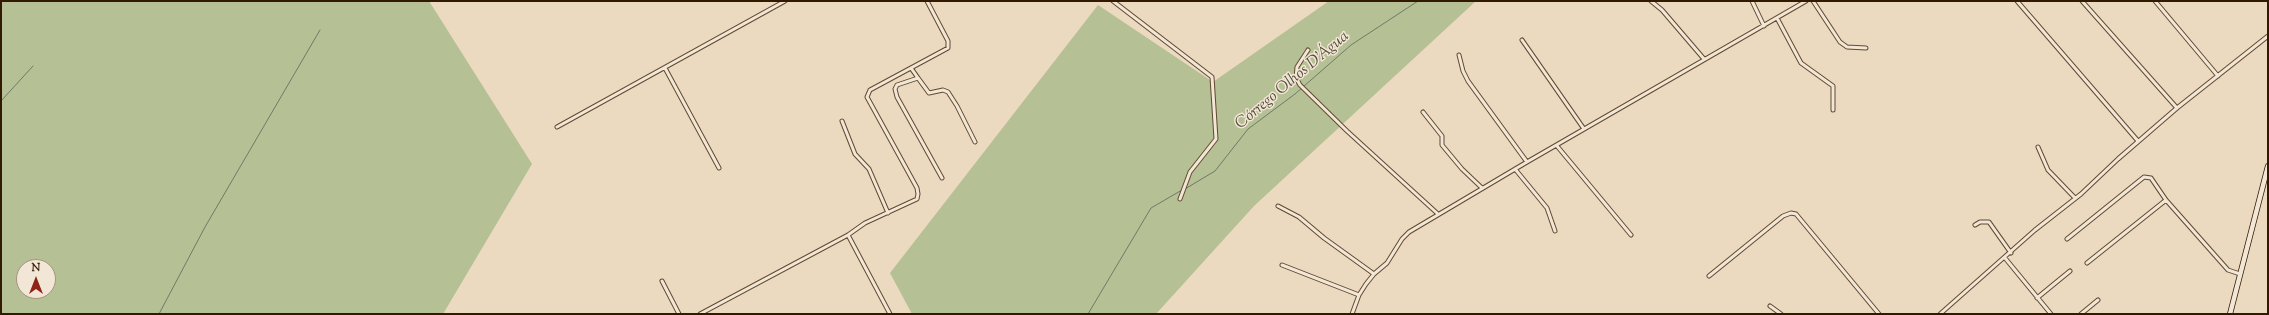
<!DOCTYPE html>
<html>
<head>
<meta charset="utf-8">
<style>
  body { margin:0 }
  #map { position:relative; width:2269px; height:315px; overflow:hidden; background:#ebd9c0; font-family:"Sorts Mill Goudy",serif }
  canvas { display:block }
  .frame { position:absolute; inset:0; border:2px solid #321a00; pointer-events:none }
  .north { position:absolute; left:16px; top:259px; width:40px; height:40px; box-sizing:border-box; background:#f2e6d6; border:1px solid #a59480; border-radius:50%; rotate:0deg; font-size:11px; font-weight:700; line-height:16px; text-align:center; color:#321a00 }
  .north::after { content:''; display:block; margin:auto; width:14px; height:18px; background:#8f2418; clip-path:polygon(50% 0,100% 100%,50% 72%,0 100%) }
</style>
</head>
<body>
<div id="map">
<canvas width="2269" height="315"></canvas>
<div class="frame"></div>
<div class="north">N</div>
</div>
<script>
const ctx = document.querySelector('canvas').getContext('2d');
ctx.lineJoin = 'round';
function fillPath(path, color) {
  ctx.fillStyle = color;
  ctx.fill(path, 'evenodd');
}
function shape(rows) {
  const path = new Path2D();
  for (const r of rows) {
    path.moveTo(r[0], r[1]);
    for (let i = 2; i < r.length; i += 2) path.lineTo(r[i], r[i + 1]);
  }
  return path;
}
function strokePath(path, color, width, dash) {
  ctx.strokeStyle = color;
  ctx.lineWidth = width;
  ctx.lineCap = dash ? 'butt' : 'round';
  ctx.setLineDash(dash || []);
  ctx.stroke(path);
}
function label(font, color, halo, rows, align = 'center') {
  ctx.font = font + ' "Sorts Mill Goudy",serif';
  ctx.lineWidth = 3;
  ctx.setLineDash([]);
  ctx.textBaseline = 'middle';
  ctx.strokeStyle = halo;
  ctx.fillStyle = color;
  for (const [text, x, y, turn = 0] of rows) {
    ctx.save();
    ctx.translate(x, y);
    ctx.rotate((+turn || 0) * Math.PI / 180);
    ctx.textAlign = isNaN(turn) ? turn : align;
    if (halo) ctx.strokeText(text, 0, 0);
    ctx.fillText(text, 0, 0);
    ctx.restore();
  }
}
fillPath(shape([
  [1,1,429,1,532,164,443,314,1,314],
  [24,267,48,267,48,291,24,291],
  [1329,1,1476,1,1254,206,1156,314,912,314,890,273,1098,5,1213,82]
]), '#b5c094');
strokePath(shape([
  [1,101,33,66],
  [1185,189,1215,171,1248,129,1295,94,1351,45,1418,1],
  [159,314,205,227,320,30],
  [1088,314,1151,208,1182,190]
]), '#6f7a6a', 1);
const street = shape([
  [1113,1,1212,77,1216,139,1190,172,1180,199],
  [1651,1,1662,10,1704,59],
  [1752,1,1764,26],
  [1813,1,1840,42,1847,47,1866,48],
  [2017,1,2138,141],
  [2082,1,2177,108],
  [2155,1,2218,76],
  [1777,18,1801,63,1833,86,1833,110],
  [1522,40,1584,129],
  [1308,50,1297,67,1296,78,1300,85,1347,131,1438,214],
  [1459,55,1463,71,1468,81,1527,162],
  [665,68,719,168],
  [911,68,918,78],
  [1423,112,1442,136,1442,145,1462,169,1482,188],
  [842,121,855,154,869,169,888,213],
  [557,127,785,1],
  [1557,146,1631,235],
  [2038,147,2048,170,2075,198],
  [1515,169,1547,208,1555,231],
  [942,178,897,97,895,89,897,85,918,78,929,93,943,90,948,92,957,106,975,142],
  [1278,206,1299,217,1324,238,1374,274],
  [1975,225,1980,222,1989,222,2011,253],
  [848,235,890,314],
  [2067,239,2144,177,2151,178,2166,200,2228,270,2240,274],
  [2005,258,2051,314],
  [2087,263,2166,200],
  [1282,265,1359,295],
  [1709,276,1783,216,1791,213,1796,214,1879,314],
  [662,281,679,314],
  [2037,298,2070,271],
  [1770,306,1781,314],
  [700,314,848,235,865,223,917,199,918,194,917,188,867,97,870,90,948,48,948,41,927,1],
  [1352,314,1359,295,1366,284,1374,274,1387,263,1402,239,1409,232,1527,162,1806,1],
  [1940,314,2035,230,2081,194,2118,159,2177,108,2268,36],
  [2081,314,2098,300]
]);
const secondary = shape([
  [2230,314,2268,166]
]);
strokePath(street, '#604a30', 5);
strokePath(secondary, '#321a00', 6);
strokePath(street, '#f2e6d6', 3);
strokePath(secondary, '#f2e6d6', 4.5);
label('italic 16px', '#514a35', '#f2e6d6', [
  ["Córrego Olhos D'Água",1293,81,-40]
]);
</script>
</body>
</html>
